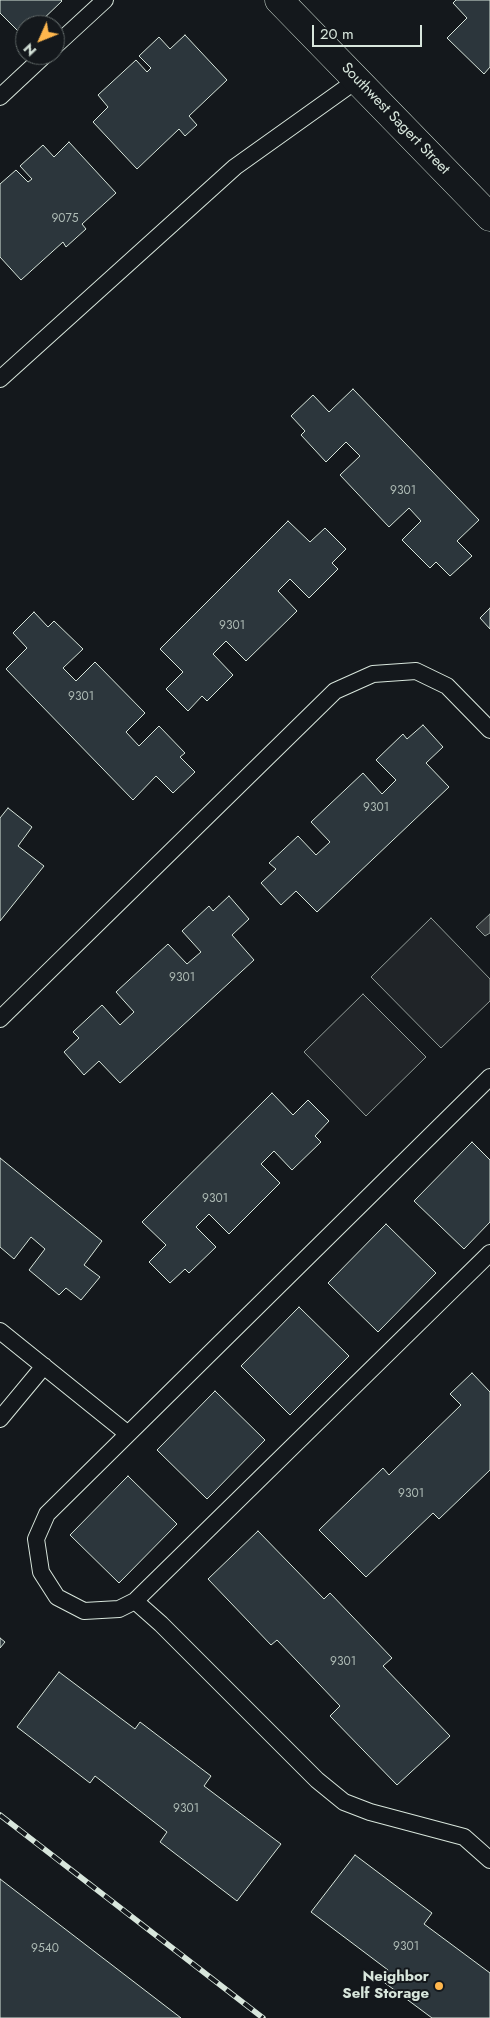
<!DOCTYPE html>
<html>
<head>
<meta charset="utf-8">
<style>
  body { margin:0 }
  #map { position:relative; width:490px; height:2018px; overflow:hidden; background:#14181c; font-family:Jost,sans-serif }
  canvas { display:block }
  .north { position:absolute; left:15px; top:15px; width:50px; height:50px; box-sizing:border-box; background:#14181c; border:1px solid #626a69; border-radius:50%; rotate:226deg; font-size:14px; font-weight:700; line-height:20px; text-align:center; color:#d8e6dc }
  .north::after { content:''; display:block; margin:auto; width:18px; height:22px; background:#ffb74d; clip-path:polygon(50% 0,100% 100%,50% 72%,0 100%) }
  .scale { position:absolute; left:312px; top:25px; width:110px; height:22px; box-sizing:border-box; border:2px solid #d8e6dc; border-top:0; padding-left:6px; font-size:15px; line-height:18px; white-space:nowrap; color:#d8e6dc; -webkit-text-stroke:4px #14181c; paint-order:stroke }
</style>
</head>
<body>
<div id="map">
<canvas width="490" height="2018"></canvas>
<div class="north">N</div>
<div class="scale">20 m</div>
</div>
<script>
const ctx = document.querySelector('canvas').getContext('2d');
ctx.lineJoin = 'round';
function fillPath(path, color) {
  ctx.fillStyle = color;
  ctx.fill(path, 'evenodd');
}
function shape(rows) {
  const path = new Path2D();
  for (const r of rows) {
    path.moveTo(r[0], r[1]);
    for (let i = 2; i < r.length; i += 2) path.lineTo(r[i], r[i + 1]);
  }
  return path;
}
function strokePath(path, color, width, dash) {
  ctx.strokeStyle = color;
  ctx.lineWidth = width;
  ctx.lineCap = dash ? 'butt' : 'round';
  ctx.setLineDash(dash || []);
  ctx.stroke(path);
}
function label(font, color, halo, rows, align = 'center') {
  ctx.font = font + ' Jost,sans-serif';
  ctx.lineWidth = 4;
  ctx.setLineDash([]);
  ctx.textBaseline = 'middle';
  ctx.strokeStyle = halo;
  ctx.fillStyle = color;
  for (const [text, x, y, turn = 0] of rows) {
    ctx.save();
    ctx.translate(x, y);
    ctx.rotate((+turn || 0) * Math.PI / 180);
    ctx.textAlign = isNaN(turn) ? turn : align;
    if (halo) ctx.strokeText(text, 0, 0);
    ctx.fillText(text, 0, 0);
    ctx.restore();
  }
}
const green = shape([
  [431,918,490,979,490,1001,441,1048,371,977,431,918],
  [363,994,426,1057,366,1116,304,1052,363,994]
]);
fillPath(green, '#202428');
strokePath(green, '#939e99', 1);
const water = shape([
  [490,914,490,933,485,936,476,927,490,914]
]);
fillPath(water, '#363b3e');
strokePath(water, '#939e99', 1);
const building = shape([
  [0,0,61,0,62,1,37,25,29,25,27,23,18,31,0,13,0,0],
  [456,0,490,0,490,67,484,74,447,38,467,18,453,3,456,0],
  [185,35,227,80,189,116,197,125,185,136,179,129,137,169,93,122,108,107,98,95,136,60,147,72,151,68,139,56,159,37,170,49,185,35],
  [69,142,116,193,82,224,86,229,66,247,63,242,21,280,0,257,0,184,16,170,28,182,32,179,20,166,43,145,54,157,69,142],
  [353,389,479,520,457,541,472,556,450,576,436,562,430,568,402,540,421,521,409,508,389,527,340,475,360,456,346,442,326,462,301,435,305,431,291,416,313,395,329,412,353,389],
  [288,521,310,542,325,528,346,549,332,563,338,569,309,598,290,579,278,591,297,611,246,661,226,641,213,654,233,675,207,701,202,696,188,711,166,689,183,672,160,649,288,521],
  [490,608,490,629,480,618,490,608],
  [34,612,48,627,54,621,83,649,63,668,76,681,95,662,145,713,126,732,139,746,159,726,185,753,180,757,195,772,173,793,156,776,133,800,6,669,27,648,13,633,34,612],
  [423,725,443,747,426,763,449,787,317,912,296,891,281,905,261,883,276,869,269,863,298,836,316,855,330,842,311,822,363,773,382,794,396,780,376,760,403,734,407,739,423,725],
  [8,808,32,827,18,846,44,866,0,921,0,818,8,808],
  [229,896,249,919,232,935,254,960,120,1083,99,1061,84,1075,64,1052,79,1038,73,1032,102,1005,120,1025,134,1012,116,992,168,944,187,964,201,952,182,931,209,906,213,911,229,896],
  [272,1093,293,1115,308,1100,329,1121,315,1136,321,1142,292,1170,274,1151,261,1164,280,1183,229,1234,209,1214,196,1227,216,1247,189,1273,185,1269,170,1283,149,1262,166,1245,142,1222,272,1093],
  [472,1142,490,1160,490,1222,464,1249,414,1201,472,1142],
  [0,1158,102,1241,84,1265,100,1277,81,1300,66,1288,59,1295,29,1270,45,1249,31,1237,14,1259,0,1247,0,1158],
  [386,1224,436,1273,378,1332,328,1283,386,1224],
  [299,1307,349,1356,290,1415,241,1366,299,1307],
  [472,1373,490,1392,490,1470,439,1519,433,1513,366,1577,319,1530,383,1468,389,1475,461,1405,450,1394,472,1373],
  [215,1391,265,1440,207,1499,157,1450,215,1391],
  [128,1476,177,1524,119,1583,70,1535,128,1476],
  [258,1531,324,1599,330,1593,392,1658,383,1666,450,1736,397,1785,330,1716,340,1706,277,1640,271,1645,208,1579,258,1531],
  [0,1638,5,1642,0,1648,0,1638],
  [59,1672,135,1729,140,1722,211,1776,204,1786,281,1844,237,1901,160,1842,167,1832,95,1776,90,1783,17,1727,59,1672],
  [355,1855,432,1913,424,1924,490,1973,490,2018,432,2018,381,1980,388,1970,311,1912,355,1855],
  [0,1879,181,2018,0,2018,0,1879]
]);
fillPath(building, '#2c363c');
strokePath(building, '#d8e6dc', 1);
const lane = shape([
  [55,46,105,0],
  [0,97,45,55],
  [0,379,235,167,357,80],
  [0,1019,335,691,373,674,416,671,447,686,490,730],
  [490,1077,47,1514,36,1539,41,1572,57,1597,84,1611,119,1609,135,1601,490,1253],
  [0,1331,128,1434],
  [0,1419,44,1366],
  [135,1601,161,1624,317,1780,344,1802,370,1812,464,1837,490,1860]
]);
const secondary = shape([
  [279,0,490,217]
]);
strokePath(lane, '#d8e6dc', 18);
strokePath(secondary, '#d8e6dc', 29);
strokePath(lane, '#14181c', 16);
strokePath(secondary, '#14181c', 28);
const rail = shape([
  [0,1815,263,2018]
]);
strokePath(rail, '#d8e6dc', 5.5);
strokePath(rail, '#14181c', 4, [11]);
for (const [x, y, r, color] of [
  [439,1986,5,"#ffb74d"]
]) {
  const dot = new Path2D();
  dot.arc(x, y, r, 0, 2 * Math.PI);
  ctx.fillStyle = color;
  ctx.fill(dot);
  strokePath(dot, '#14181c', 2);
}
label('12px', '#adbab4', null, [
  ["9075",65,219],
  ["9301",403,491],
  ["9301",232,626],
  ["9301",81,697],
  ["9301",376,808],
  ["9301",182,978],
  ["9301",215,1199],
  ["9301",411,1494],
  ["9301",343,1662],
  ["9301",186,1809],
  ["9301",406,1947],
  ["9540",45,1949]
]);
label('15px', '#d8e6dc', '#14181c', [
  ["Southwest Sagert Street",395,119,46]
]);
label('bold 15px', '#d8e6dc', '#14181c', [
  ["Neighbor",429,1977],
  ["Self Storage",429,1994]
], 'right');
</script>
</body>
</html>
